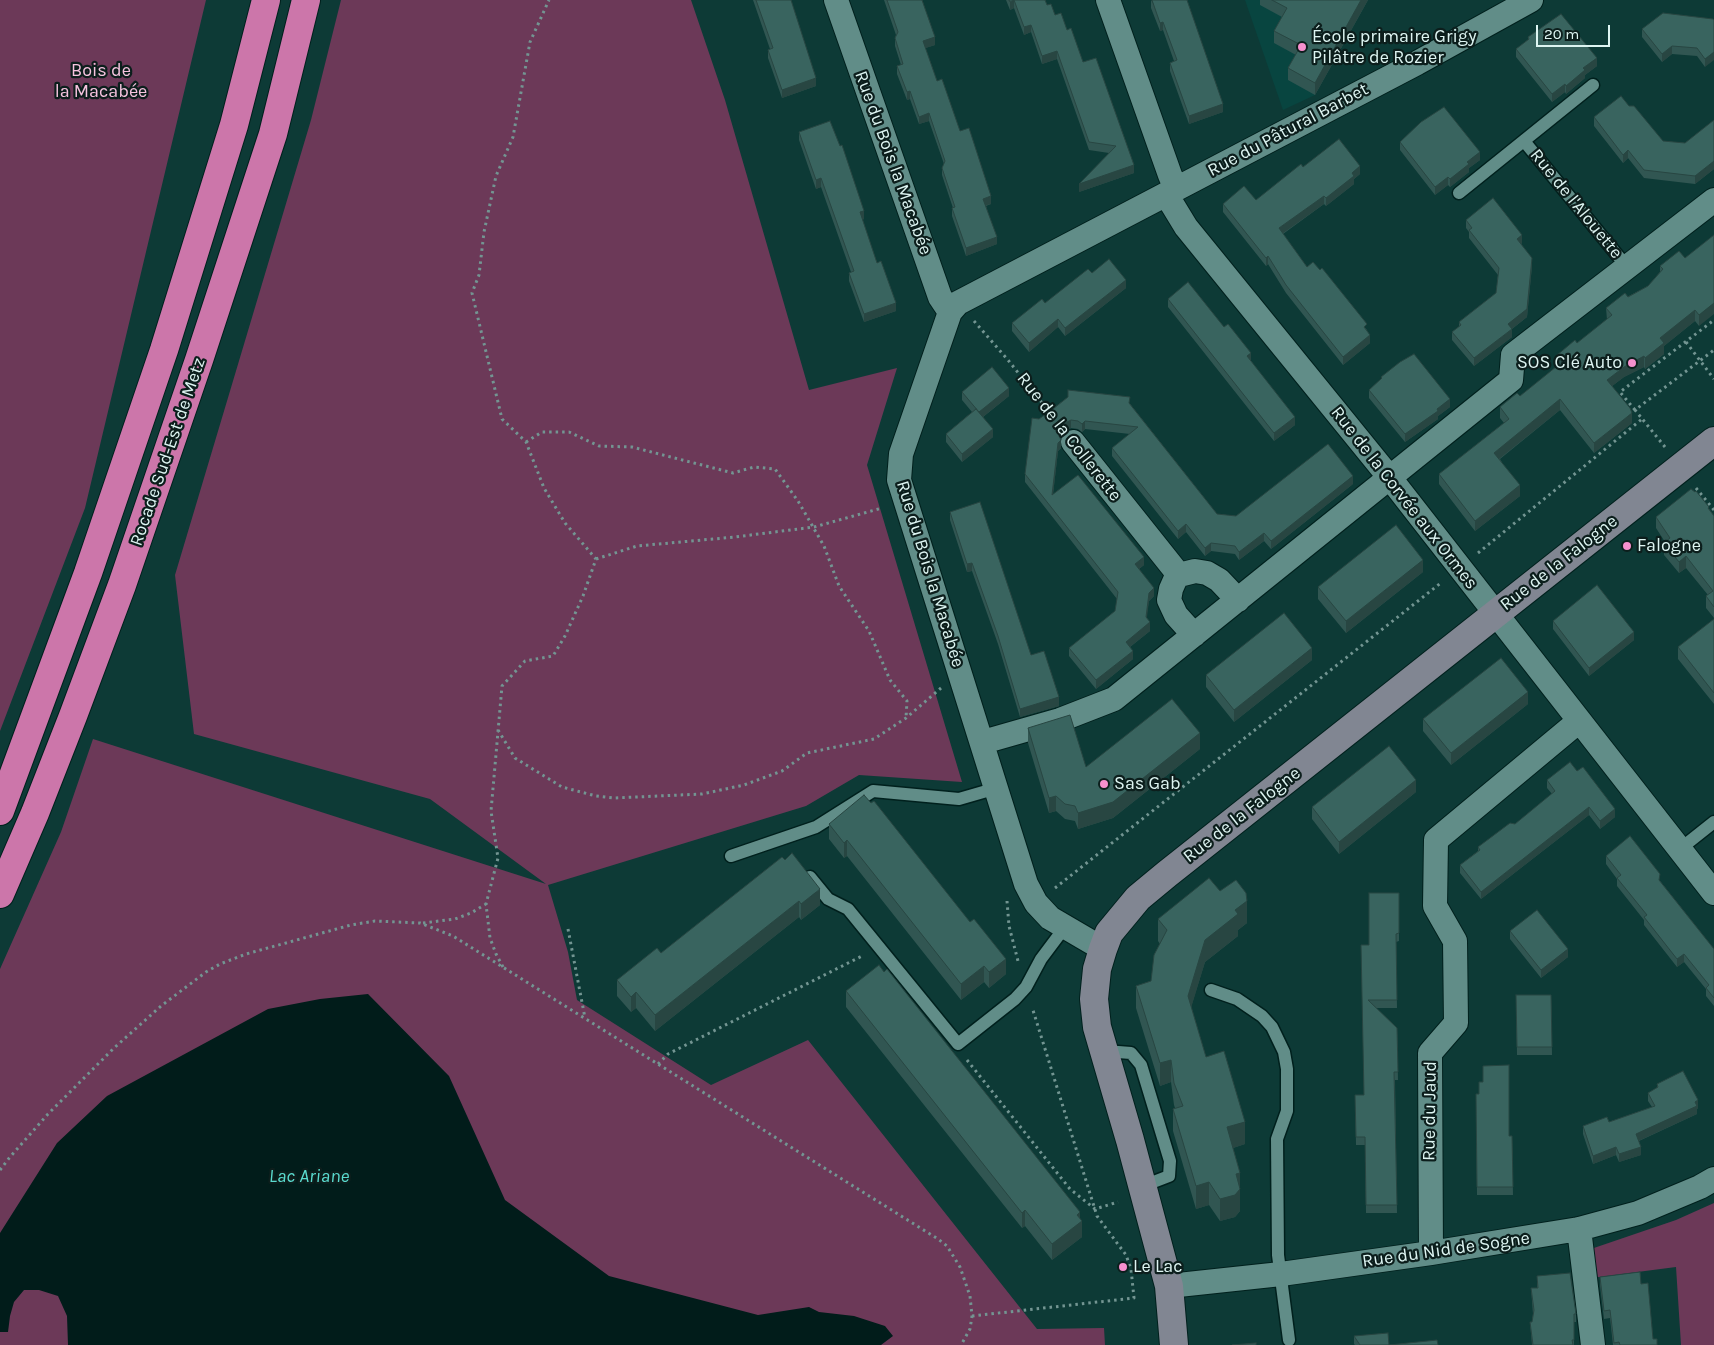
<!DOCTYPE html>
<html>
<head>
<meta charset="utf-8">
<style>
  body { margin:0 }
  #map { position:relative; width:1714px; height:1345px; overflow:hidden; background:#0d3a36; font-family:Karla,sans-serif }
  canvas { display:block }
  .scale { position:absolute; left:1536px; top:25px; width:74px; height:22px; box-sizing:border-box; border:2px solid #def5f2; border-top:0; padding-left:6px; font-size:15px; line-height:18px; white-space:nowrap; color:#def5f2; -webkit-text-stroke:4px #0c1e1c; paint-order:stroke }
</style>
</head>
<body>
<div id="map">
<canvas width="1714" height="1345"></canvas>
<div class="scale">20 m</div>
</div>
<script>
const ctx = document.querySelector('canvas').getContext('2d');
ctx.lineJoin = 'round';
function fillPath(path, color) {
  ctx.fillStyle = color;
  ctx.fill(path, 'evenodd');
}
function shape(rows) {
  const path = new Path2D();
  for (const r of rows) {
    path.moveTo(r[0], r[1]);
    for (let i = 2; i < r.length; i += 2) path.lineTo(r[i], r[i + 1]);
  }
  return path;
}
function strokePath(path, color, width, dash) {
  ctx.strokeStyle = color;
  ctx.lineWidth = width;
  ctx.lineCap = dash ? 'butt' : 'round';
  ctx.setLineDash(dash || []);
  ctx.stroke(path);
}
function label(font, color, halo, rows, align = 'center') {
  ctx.font = font + ' Karla,sans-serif';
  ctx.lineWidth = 4.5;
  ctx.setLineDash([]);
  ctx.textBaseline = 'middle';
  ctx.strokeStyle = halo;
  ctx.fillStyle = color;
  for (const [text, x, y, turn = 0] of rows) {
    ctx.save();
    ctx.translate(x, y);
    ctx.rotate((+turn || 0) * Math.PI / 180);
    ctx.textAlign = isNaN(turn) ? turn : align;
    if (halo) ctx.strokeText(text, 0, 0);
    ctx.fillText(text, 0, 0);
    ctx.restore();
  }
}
fillPath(shape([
  [1245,0,1368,0,1315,95,1283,110]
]), '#084540');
fillPath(shape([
  [0,0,206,0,85,508,0,731],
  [341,0,691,0,725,100,809,390,897,368,867,465,962,782,859,775,806,806,548,885,568,952,577,1000,711,1085,808,1040,1037,1329,1104,1328,1105,1345,0,1345,0,969,61,832,93,739,546,884,430,799,194,734,175,575,311,120],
  [1714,1203,1714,1345,1681,1345,1676,1267,1591,1278,1588,1250,1676,1220]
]), '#6c3958');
fillPath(shape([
  [368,994,449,1076,505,1200,609,1276,758,1315,809,1307,819,1312,854,1316,885,1326,893,1336,881,1345,68,1345,67,1316,58,1296,39,1290,24,1290,14,1302,10,1316,8,1332,0,1332,0,1233,57,1143,107,1096,268,1009,320,999]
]), '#011c1a');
const lane = shape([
  [1524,141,1627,267],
  [1459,193,1593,85],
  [1680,849,1714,822],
  [731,856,816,827,873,791,959,799,997,788],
  [810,877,828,899,848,909,958,1044,1015,999,1026,987,1041,959,1065,927],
  [1211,990,1237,999,1262,1016,1272,1027,1284,1052,1287,1069,1287,1111,1277,1139,1278,1255,1289,1340],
  [1105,1051,1131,1053,1141,1065,1170,1161,1169,1176,1143,1186]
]);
const street = shape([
  [836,0,940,297,950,312],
  [1108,0,1170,175,1176,189],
  [1168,193,1172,204,1186,227,1390,478,1714,893],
  [1073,442,1179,575],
  [1194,635,1176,615,1169,600,1171,589,1175,580,1179,575,1195,571,1207,573,1219,580,1238,600],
  [983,742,1060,720,1114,699,1511,380,1513,355,1714,200],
  [1103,949,1050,918,1036,903,1026,884,899,480,901,454,950,312,958,303,1417,63,1531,0],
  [1579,1229,1593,1345],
  [1431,1253,1430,1053,1456,1023,1455,941,1435,906,1436,840,1579,721],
  [1169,1286,1281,1274,1431,1253,1579,1229,1638,1213,1700,1187,1714,1179]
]);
const secondary = shape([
  [1174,1345,1169,1286,1130,1140,1097,1027,1094,999,1097,969,1103,949,1109,933,1138,898,1167,874,1714,441]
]);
const highway = shape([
  [0,811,88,573,164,350,234,125,266,0],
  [0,894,35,813,73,716,122,585,199,360,273,134,306,0]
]);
strokePath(lane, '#00201d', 15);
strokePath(street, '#00201d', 26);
strokePath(secondary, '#00201d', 30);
strokePath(highway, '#00201d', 30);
strokePath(shape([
  [974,321,1008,360,1051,414],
  [1686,342,1714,379],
  [1635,410,1620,392,1714,320],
  [526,442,542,432,569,432,599,446,632,447,733,473,754,467,775,469,798,501,824,546,839,586,869,631,890,680,907,701,906,718],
  [1665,447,1635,410,1714,350],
  [1696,488,1714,510],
  [1478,553,1642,419],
  [596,559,637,546,735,537,814,527,882,508],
  [498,730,515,758,562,787,596,796,614,798,702,794,744,785,782,771,807,753,874,739,906,718,941,688],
  [1055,888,1442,582],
  [1007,901,1009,926,1018,961],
  [423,923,455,919,471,913,486,904],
  [568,929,585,1018],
  [503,967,496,954,490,938,486,904,498,858,491,811,502,686,525,661,553,656,565,636,583,596,596,559,565,523,544,488,526,442,502,419,472,293,479,275,484,232,496,176,513,137,530,42,549,0],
  [967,1060,1070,1189,1095,1209,1118,1202],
  [658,1064,668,1054,862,956],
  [0,1170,10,1157,48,1114,114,1048,161,1006,206,972,220,964,246,954,351,925,375,921,420,923,453,936,938,1239,947,1246,960,1267,970,1296,972,1316,970,1329,961,1345],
  [972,1316,1134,1298,1131,1269,1126,1255,1097,1216,1032,1007]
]), '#739592', 3, [2.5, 4]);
strokePath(lane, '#618d88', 12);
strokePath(street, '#618d88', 24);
strokePath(secondary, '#818692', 28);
strokePath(highway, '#cc76aa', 28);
fillPath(shape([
  [753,0,791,0,816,86,782,98,768,58,768,50,770,49],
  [884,0,922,0,935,45,925,48,937,81,960,131,991,204,986,206,997,244,966,256,952,216,952,208,953,208,942,175,942,168,944,164,929,121,919,124,910,99,907,100,897,74,897,66,901,65,895,46,895,38,896,35],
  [1006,0,1045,0,1047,5,1067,30,1134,173,1079,192,1109,153,1089,150,1057,59,1042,64,1031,32,1024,35,1014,8,1010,10],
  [1151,0,1223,112,1189,124,1170,71,1170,63,1174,61,1163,30,1160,31,1151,8],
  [1260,0,1368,0,1315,95,1288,80,1288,68,1296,55,1274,43,1274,31,1282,17,1260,5],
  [1714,20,1705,67,1697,56,1672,54,1662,62,1642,37,1642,29],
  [1528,37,1597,66,1585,75,1585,78,1566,94,1565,92,1552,102,1516,57,1516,49,1528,40],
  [1629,106,1663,141,1685,143,1714,120,1714,169,1695,184,1644,178,1628,158,1623,163,1594,126,1594,117],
  [799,132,864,219,862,220,877,263,896,311,864,322,849,281,849,273,851,272,821,187,816,189,799,140],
  [1400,142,1480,160,1469,168,1469,172,1450,187,1448,185,1435,195,1400,150],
  [1303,167,1360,174,1354,179,1354,184,1326,206,1324,204,1283,234,1307,267,1367,330,1370,343,1343,365,1286,293,1268,264,1266,266,1223,212,1223,204,1256,200],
  [1466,220,1522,243,1521,244,1532,266,1527,317,1512,329,1512,337,1474,366,1452,340,1452,332,1459,327,1459,322,1496,293,1498,275,1469,238,1469,232,1466,228],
  [1714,235,1699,326,1695,321,1664,346,1664,354,1645,369,1644,367,1624,377,1612,386,1632,423,1594,453,1560,410,1500,459,1520,496,1475,531,1439,484,1439,474,1504,423,1500,418,1500,407,1520,396,1557,367,1556,356,1577,343,1607,320,1606,308,1648,286,1660,272,1660,266,1685,258],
  [1092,273,1126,288,1065,336,1058,327,1029,352,1012,331,1012,323,1045,303],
  [1168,299,1251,361,1295,425,1274,441,1168,307],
  [1381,377,1450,407,1438,416,1438,419,1405,442,1369,398,1369,390,1381,379],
  [962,392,1009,396,983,417,993,437,962,462,946,442,946,434,972,412,962,400],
  [1068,397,1130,404,1217,514,1236,516,1353,484,1271,549,1264,541,1239,560,1235,554,1211,551,1205,556,1186,532,1178,539,1112,456,1112,448,1130,434,1085,429,1082,432,1078,429,1071,428,1065,431,1060,437,1061,448,1058,451,1053,494,1144,565,1139,569,1154,596,1149,601,1146,618,1150,631,1130,647,1133,659,1096,689,1069,656,1069,648,1115,611,1117,599,1025,482,1025,474,1039,419],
  [1709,509,1714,516,1714,618,1706,608,1706,596,1708,595,1686,568,1679,573,1664,555,1664,543,1665,542,1656,528,1656,517],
  [950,512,1031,655,1059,706,1020,717,998,644,972,571,967,572,950,520],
  [1423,572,1346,633,1318,599,1318,587],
  [1714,619,1714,704,1678,659,1678,647],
  [1553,621,1634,640,1589,676,1553,629],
  [1312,660,1234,722,1206,687,1206,675],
  [1528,704,1451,765,1423,731,1423,719],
  [1028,728,1086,767,1200,749,1113,818,1078,829,1075,821,1065,819,1056,811,1049,813,1028,743],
  [1547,780,1615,817,1600,829,1589,815,1481,899,1460,873,1460,865,1478,851,1478,847,1515,824,1552,794,1547,788],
  [1416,792,1339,854,1312,819,1312,807],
  [829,824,970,922,1006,974,989,988,984,982,961,1000,847,856,844,858,829,839],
  [1606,856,1660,881,1714,949,1714,1006,1706,996,1706,989,1684,962,1677,967,1644,925,1644,920,1617,886,1617,879,1606,864],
  [782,857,820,905,801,920,799,917,655,1031,636,1008,631,1012,617,996,617,980,661,953],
  [1399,893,1399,941,1396,942,1397,1008,1376,1008,1397,1028,1398,1080,1395,1080,1397,1213,1366,1213,1365,1145,1356,1145,1355,1095,1364,1095,1369,945],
  [1158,919,1247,923,1238,930,1238,936,1205,962,1191,1007,1206,1057,1245,1144,1233,1148,1240,1173,1240,1211,1235,1217,1220,1221,1209,1205,1196,1209,1173,1131,1173,1109,1175,1108,1174,1105,1171,1082,1160,1086,1136,1008,1136,986,1151,981,1160,944,1158,941],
  [1510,931,1568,957,1541,978,1510,939],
  [846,991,1080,1219,1082,1237,1052,1260,1025,1226,1022,1228,846,1007],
  [1516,995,1551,995,1552,1055,1517,1055],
  [1657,1084,1698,1108,1697,1109,1697,1114,1639,1141,1641,1155,1619,1162,1616,1155,1593,1164,1583,1134,1583,1126,1609,1122,1652,1107,1648,1101,1648,1093,1657,1088],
  [1476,1094,1509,1136,1512,1136,1513,1195,1477,1195],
  [1537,1276,1576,1314,1576,1322,1574,1322,1574,1345,1532,1345,1530,1322,1532,1322,1533,1314,1531,1288,1537,1288],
  [1600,1277,1641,1284,1653,1339,1657,1345,1613,1345,1610,1318,1604,1319,1600,1285],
  [1354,1336,1389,1345,1438,1345,1355,1345,1354,1344]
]), '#315652');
fillPath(shape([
  [1014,0,1014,8,1010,10,1010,2],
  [1361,0,1368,0,1315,95,1315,83],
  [1163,22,1163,30,1160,31,1160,23],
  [1031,25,1031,32,1024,35,1024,27],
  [935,37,935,45,923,49,923,41],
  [1672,46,1672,54,1662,62,1662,54],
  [1057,51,1057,59,1042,64,1042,56],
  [1714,52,1714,60,1705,67,1705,59],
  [1597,58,1597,66,1585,75,1585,78,1566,94,1566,86,1583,68],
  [816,78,816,86,782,98,782,90],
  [1565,84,1565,92,1552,102,1552,94],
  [910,91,910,99,907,100,907,92],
  [1223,104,1223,112,1189,124,1189,116],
  [929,113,929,121,919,124,919,117],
  [1628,150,1628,158,1623,163,1623,155],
  [1480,152,1480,160,1469,168,1469,172,1450,187,1450,179,1467,162],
  [1714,161,1714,169,1695,184,1695,176],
  [1134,165,1134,173,1079,192,1079,184],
  [1360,166,1360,174,1354,179,1354,184,1326,206,1326,198,1352,173],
  [1448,177,1448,185,1435,195,1435,187],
  [821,178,821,187,816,189,816,180],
  [991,196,991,204,983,206,983,199],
  [1324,196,1324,204,1279,236,1279,228],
  [864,211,864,219,860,220,860,212],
  [1522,235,1522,243,1517,247,1517,239],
  [997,237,997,244,966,256,966,248],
  [1268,256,1268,264,1266,266,1266,258],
  [1532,258,1532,266,1527,317,1508,332,1508,324],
  [1126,280,1126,288,1065,336,1065,328],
  [896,303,896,311,864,322,864,314],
  [1714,303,1714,314,1699,326,1699,315],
  [1695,310,1695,321,1664,346,1664,354,1645,369,1645,358,1660,338],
  [1058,319,1058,327,1029,352,1029,343],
  [1512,329,1512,337,1474,366,1474,358],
  [1370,335,1370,343,1343,365,1343,357],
  [1251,353,1251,361,1247,364,1247,356],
  [1644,356,1644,367,1624,377,1607,390,1607,380,1624,367],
  [1009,388,1009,396,979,420,979,412],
  [1450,399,1450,407,1438,416,1438,419,1405,442,1405,434],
  [1560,399,1560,410,1494,463,1494,453],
  [1632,413,1632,423,1594,453,1594,443],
  [1295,417,1295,425,1274,441,1274,433],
  [1071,420,1071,428,1065,431,1060,437,1061,440,1061,448,1058,451,1052,503,1052,495,1060,429,1065,423],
  [1085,421,1085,429,1082,432,1082,424],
  [993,429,993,437,962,462,962,454],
  [1353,476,1353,484,1271,549,1271,541],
  [1520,485,1520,496,1475,531,1475,521],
  [1186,524,1186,532,1178,539,1178,531],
  [1264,533,1264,541,1239,560,1239,552],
  [1211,543,1211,551,1205,556,1205,548],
  [1686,556,1686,568,1679,573,1679,562],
  [1144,557,1144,565,1135,572,1135,564],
  [1423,560,1423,572,1346,633,1346,621],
  [972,563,972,571,967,572,967,564],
  [1154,588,1154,596,1149,601,1146,625,1146,617,1149,593],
  [1150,622,1150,631,1126,650,1126,642],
  [1634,632,1634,640,1589,676,1589,668],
  [1312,648,1312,660,1234,722,1234,710],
  [1133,651,1133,659,1096,689,1096,680],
  [1528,692,1528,704,1451,765,1451,753],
  [1059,697,1059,706,1020,717,1020,709],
  [1200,733,1200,749,1113,818,1078,829,1078,813],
  [1416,780,1416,792,1339,854,1339,842],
  [1056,796,1056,811,1049,813,1049,798],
  [1589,807,1589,815,1481,899,1481,892],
  [1615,809,1615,817,1600,829,1600,821],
  [847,840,847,856,844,858,844,843],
  [820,889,820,905,801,920,801,904],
  [799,901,799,917,655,1031,655,1015],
  [1247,901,1247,923,1238,930,1238,936,1205,962,1188,1018,1188,996,1205,940,1235,910],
  [1568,949,1568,957,1541,978,1541,970],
  [1684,954,1684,962,1677,967,1677,959],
  [1006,959,1006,974,989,988,989,972],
  [984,966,984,982,961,1000,961,984],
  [636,992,636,1008,631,1012,631,997],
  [1171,1060,1171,1082,1160,1086,1160,1063],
  [1698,1100,1698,1108,1697,1109,1697,1114,1636,1142,1636,1134],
  [1245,1122,1245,1144,1227,1150,1227,1127],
  [1616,1147,1616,1155,1593,1164,1593,1156],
  [1641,1147,1641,1155,1619,1162,1619,1154],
  [1240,1173,1240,1211,1235,1217,1220,1221,1220,1199,1236,1174],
  [1209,1182,1209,1205,1196,1209,1196,1186],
  [1025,1210,1025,1226,1022,1228,1022,1213],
  [1080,1212,1080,1223,1082,1221,1082,1237,1052,1260,1052,1244]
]), '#284642');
const building = shape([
  [756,0,791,0,816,78,782,90,768,50,773,48,756,0],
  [887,0,922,0,935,37,923,41,937,81,942,79,960,131,969,128,991,196,983,199,997,237,966,248,952,208,955,207,942,168,945,161,929,113,919,117,910,91,907,92,897,66,903,64,895,38,898,32,887,0],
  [1009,0,1045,0,1047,5,1051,4,1055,15,1061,13,1067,30,1071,28,1083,62,1096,58,1134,165,1079,184,1116,146,1089,142,1057,51,1042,56,1031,25,1024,27,1014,0,1010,2,1009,0],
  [1152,0,1187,0,1223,104,1189,116,1170,63,1177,60,1163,22,1160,23,1152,0],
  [1272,0,1361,0,1315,83,1288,68,1301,45,1274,31,1287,8,1272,0],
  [1663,13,1713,19,1714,20,1714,52,1705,59,1697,48,1672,46,1662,54,1642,29,1663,13],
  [1561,14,1597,58,1583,68,1585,70,1566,86,1565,84,1552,94,1516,49,1529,39,1528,37,1561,14],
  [1621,96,1629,106,1634,106,1663,141,1685,143,1714,120,1714,161,1695,176,1644,170,1628,150,1623,155,1594,117,1621,96],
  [1444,107,1480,152,1467,162,1469,164,1450,179,1448,177,1435,187,1400,142,1421,122,1444,107],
  [830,121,840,146,842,145,864,211,860,212,877,263,881,261,896,303,864,314,849,273,854,271,821,178,816,180,799,132,830,121],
  [1339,139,1360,166,1352,173,1354,176,1326,198,1324,196,1279,228,1307,267,1313,262,1320,270,1322,268,1367,324,1364,327,1370,335,1343,357,1286,285,1268,256,1266,258,1223,204,1244,186,1256,200,1301,164,1303,167,1339,139],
  [1493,198,1522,235,1517,239,1532,258,1527,309,1508,324,1512,329,1474,358,1452,332,1461,325,1459,322,1496,293,1499,268,1469,230,1472,228,1466,220,1493,198],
  [1714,235,1714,303,1699,315,1695,310,1660,338,1664,343,1645,358,1644,356,1624,367,1607,380,1630,408,1632,413,1594,443,1560,399,1494,453,1520,485,1475,521,1439,474,1509,419,1500,407,1517,393,1520,396,1562,362,1556,356,1575,340,1577,343,1612,315,1606,308,1625,293,1628,297,1648,286,1663,269,1660,266,1679,251,1685,258,1714,235],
  [1109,259,1126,280,1065,328,1058,319,1029,343,1012,323,1042,299,1045,303,1088,269,1092,273,1109,259],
  [1188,282,1224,327,1228,324,1251,353,1247,356,1295,417,1274,433,1168,299,1188,282],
  [1414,354,1450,399,1437,409,1438,411,1405,434,1369,390,1382,378,1381,377,1400,362,1414,354],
  [992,367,1009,388,979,412,962,392,992,367],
  [1068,390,1130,397,1129,403,1217,514,1236,516,1328,444,1353,476,1271,541,1264,533,1239,552,1235,546,1211,543,1205,548,1186,524,1178,531,1112,448,1138,427,1085,421,1082,424,1078,421,1071,420,1065,423,1060,429,1059,436,1061,440,1058,443,1052,495,1078,475,1144,557,1135,564,1154,588,1149,593,1146,617,1150,622,1126,642,1133,651,1096,680,1069,648,1115,611,1118,592,1025,474,1032,418,1039,419,1053,409,1068,397,1068,390],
  [976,409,993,429,962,454,946,434,976,409],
  [1691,489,1695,492,1696,491,1709,507,1708,508,1714,516,1714,607,1706,596,1713,591,1686,556,1679,562,1664,543,1670,538,1656,517,1691,489],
  [980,502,1031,655,1044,651,1059,697,1020,709,998,636,972,563,967,564,950,512,980,502],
  [1396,525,1423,560,1346,621,1318,587,1396,525],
  [1597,585,1634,632,1589,668,1553,621,1597,585],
  [1284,613,1312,648,1234,710,1206,675,1284,613],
  [1714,619,1714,693,1678,647,1714,619],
  [1501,658,1528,692,1451,753,1423,719,1501,658],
  [1172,699,1200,733,1113,802,1078,813,1075,806,1065,804,1056,796,1049,798,1028,728,1070,715,1086,767,1172,699],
  [1389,746,1416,780,1339,842,1312,807,1389,746],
  [1570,762,1577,771,1583,767,1615,809,1600,821,1589,807,1481,892,1460,865,1480,850,1478,847,1510,823,1515,824,1555,791,1547,780,1570,762],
  [864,795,871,803,874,801,970,922,974,919,1006,959,989,972,984,966,961,984,847,840,844,843,829,824,864,795],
  [1630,836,1660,874,1659,880,1714,949,1714,998,1706,988,1709,985,1684,954,1677,959,1644,917,1647,915,1617,878,1621,875,1606,856,1630,836],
  [792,853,820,889,801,904,799,901,655,1015,636,992,631,997,617,980,657,948,661,953,782,857,785,860,792,853],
  [1209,878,1220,891,1236,880,1246,893,1247,901,1235,910,1238,914,1205,940,1188,996,1206,1057,1224,1051,1245,1122,1227,1127,1240,1173,1236,1174,1240,1189,1235,1195,1220,1199,1209,1182,1196,1186,1173,1109,1183,1106,1174,1083,1171,1060,1160,1063,1136,986,1151,981,1154,955,1167,930,1158,919,1209,878],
  [1369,893,1399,893,1399,933,1396,934,1397,1000,1368,1000,1397,1028,1398,1072,1394,1072,1397,1205,1366,1205,1365,1137,1356,1137,1355,1095,1364,1095,1361,945,1369,945,1369,893],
  [1537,910,1568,949,1541,970,1510,931,1537,910],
  [879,965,884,972,887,969,1080,1212,1077,1215,1082,1221,1052,1244,1025,1210,1022,1213,846,991,879,965],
  [1516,995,1551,995,1552,1047,1517,1047,1516,995],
  [1509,1065,1509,1136,1512,1136,1513,1187,1477,1187,1476,1094,1479,1094,1479,1082,1483,1082,1483,1066,1509,1065],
  [1683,1071,1698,1100,1695,1102,1697,1106,1636,1134,1641,1147,1619,1154,1616,1147,1593,1156,1583,1126,1607,1117,1609,1122,1655,1106,1648,1093,1658,1087,1657,1084,1683,1071],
  [1640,1272,1641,1284,1648,1283,1653,1339,1657,1339,1657,1345,1620,1345,1619,1342,1614,1343,1610,1310,1604,1311,1600,1277,1640,1272],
  [1570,1273,1576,1314,1574,1314,1574,1340,1572,1340,1573,1345,1533,1345,1530,1322,1532,1322,1534,1310,1531,1288,1538,1288,1537,1276,1570,1273],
  [1388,1333,1389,1345,1437,1340,1438,1345,1360,1345,1354,1336,1388,1333],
  [1256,1343,1256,1345,1232,1345,1256,1343]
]);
fillPath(building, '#39645f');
strokePath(building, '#284642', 1);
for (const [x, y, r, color] of [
  [1302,47,5,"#f790ce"],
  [1632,363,5,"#f790ce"],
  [1627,546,5,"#f790ce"],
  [1104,784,5,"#f790ce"],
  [1123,1267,5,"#f790ce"]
]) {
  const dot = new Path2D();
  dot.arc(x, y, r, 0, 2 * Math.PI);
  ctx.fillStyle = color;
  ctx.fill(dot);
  strokePath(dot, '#0c1e1c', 2);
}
label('18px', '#def5f2', '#0c1e1c', [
  ["École primaire Grigy",1312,37],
  ["Pilâtre de Rozier",1312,58],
  ["SOS Clé Auto",1622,363,"right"],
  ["Falogne",1637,546],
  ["Sas Gab",1114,784],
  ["Le Lac",1133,1267]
], 'left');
label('18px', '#f6c3df', '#0c1e1c', [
  ["Bois de",101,71],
  ["la Macabée",101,92]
]);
label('18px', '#def5f2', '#0c1e1c', [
  ["Rue du Pâtural Barbet",1288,130,-28],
  ["Rue du Bois la Macabée",893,163,70],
  ["Rue de l'Alouette",1576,204,51],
  ["Rue de la Collerette",1069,437,52],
  ["Rocade Sud-Est de Metz",168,452,-71],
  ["Rue de la Corvée aux Ormes",1404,498,52],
  ["Rue de la Falogne",1559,563,-38],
  ["Rue du Bois la Macabée",930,574,73],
  ["Rue de la Falogne",1242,815,-38],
  ["Rue du Jaud",1430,1111,-89],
  ["Rue du Nid de Sogne",1446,1250,-8]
]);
label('italic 19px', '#5adbcf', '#0c1e1c', [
  ["Lac Ariane",309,1177]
]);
</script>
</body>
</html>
